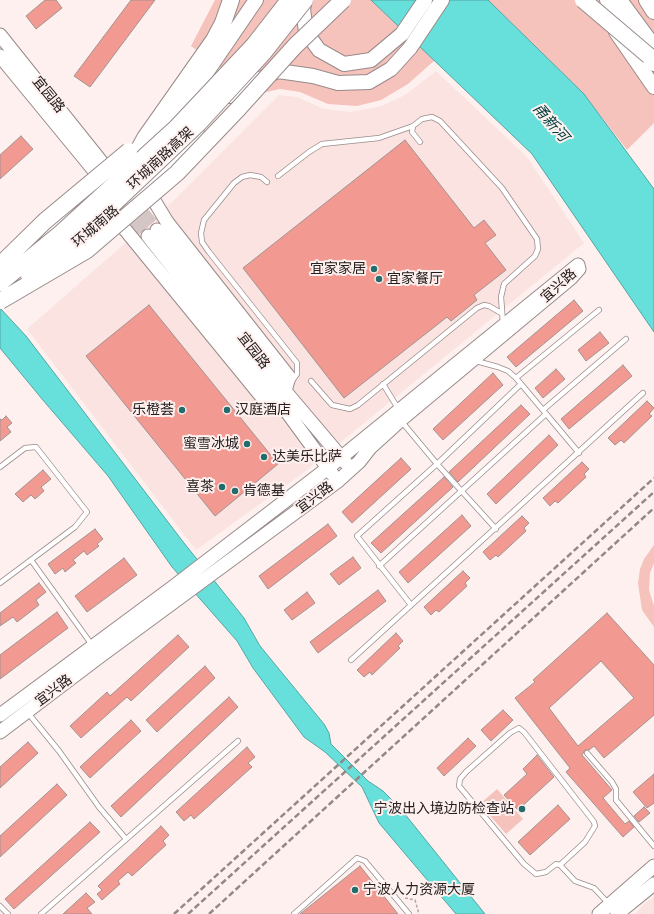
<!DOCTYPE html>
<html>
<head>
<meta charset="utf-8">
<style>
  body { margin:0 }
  canvas { display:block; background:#fef0ee }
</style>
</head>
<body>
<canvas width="654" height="914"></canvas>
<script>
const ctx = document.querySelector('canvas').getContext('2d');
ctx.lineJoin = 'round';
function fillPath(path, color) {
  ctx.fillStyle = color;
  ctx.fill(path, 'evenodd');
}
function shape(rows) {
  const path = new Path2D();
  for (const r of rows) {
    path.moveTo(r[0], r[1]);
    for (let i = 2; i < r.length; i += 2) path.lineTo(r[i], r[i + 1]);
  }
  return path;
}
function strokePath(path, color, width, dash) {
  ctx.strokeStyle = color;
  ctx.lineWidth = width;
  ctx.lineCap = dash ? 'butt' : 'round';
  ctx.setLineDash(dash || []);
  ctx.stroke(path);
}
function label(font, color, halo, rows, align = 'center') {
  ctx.font = font + ' "Times New Roman","Noto Sans SC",serif';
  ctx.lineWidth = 4;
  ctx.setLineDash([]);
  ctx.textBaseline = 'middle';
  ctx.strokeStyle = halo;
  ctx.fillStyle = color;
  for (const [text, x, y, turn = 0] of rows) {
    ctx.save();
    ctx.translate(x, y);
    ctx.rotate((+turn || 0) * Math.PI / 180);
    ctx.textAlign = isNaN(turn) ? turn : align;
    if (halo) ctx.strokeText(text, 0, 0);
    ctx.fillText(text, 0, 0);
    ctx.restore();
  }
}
fillPath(shape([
  [436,71,527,157,584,243,303,473,196,550,27,329,171,203,279,95,297,97,324,109,350,112,382,106,405,95],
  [654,897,654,914,635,914,645,903]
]), '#fae3e0');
fillPath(shape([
  [215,0,371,0,435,60,408,84,381,100,357,106,328,104,300,92,280,89,257,94,191,46],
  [488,0,654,0,654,123,627,150,584,94],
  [654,545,654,563,650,573,649,590,654,606,654,627,642,610,638,583,640,569,644,559],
  [497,789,523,819,506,834,480,804]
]), '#f6c2bc');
const water = shape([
  [371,0,488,0,584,94,654,189,654,332,532,154,371,0],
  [0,308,26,336,184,543,244,618,260,646,324,724,329,733,331,744,368,781,383,791,400,808,485,914,456,914,379,823,362,787,325,752,304,737,253,668,237,641,172,567,108,476,42,399,0,348,0,308]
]);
fillPath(water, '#67dfdb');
strokePath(water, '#53a6a3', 1);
const building = shape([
  [45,0,56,0,62,8,36,29,26,16,45,0],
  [131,0,155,0,90,87,74,76,131,0],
  [21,136,33,149,0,179,0,155,21,136],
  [405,140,474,228,484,220,496,235,485,243,506,270,474,295,477,300,451,321,447,317,344,398,243,268,405,140],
  [574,300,583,311,516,367,507,357,574,300],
  [149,305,278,464,215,516,86,356,149,305],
  [600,332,609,343,586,361,578,350,600,332],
  [623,365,632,376,569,429,561,419,623,365],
  [556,369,565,379,543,398,535,388,556,369],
  [493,373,503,385,443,440,433,429,493,373],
  [647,401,654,408,649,414,652,416,624,443,621,440,615,445,608,438,647,401],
  [521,405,530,414,458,482,449,472,521,405],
  [6,416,12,423,7,427,11,432,0,441,0,419,2,420,6,416],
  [549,435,558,445,496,504,487,494,549,435],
  [401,458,411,469,352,523,342,512,401,458],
  [582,462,589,469,584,474,586,477,558,503,555,501,550,506,543,498,582,462],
  [43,470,51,479,41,487,44,491,35,499,31,495,23,502,15,494,43,470],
  [444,477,453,487,381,553,371,543,444,477],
  [462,515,471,526,408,583,399,572,462,515],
  [522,516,529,523,524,528,526,531,498,557,496,555,490,560,483,552,522,516],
  [328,524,337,536,268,589,259,576,328,524],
  [95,529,103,539,97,544,99,546,87,555,84,551,73,560,76,563,65,572,63,568,55,574,48,564,95,529],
  [353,557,361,568,339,585,330,574,353,557],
  [124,558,137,575,87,612,75,596,124,558],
  [463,571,470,578,465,583,467,586,439,612,436,610,431,615,424,607,463,571],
  [39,583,46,592,36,600,39,605,17,622,13,617,0,626,0,613,39,583],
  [378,590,386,601,318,653,310,642,378,590],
  [307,592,315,603,292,620,284,610,307,592],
  [57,612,68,628,0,679,0,655,57,612],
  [607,613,654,665,654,715,604,758,594,746,589,750,585,750,582,755,612,790,603,798,625,824,629,821,634,827,623,837,566,772,570,768,515,698,535,682,533,680,607,613],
  [601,661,634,698,578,746,549,708,601,661],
  [396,633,403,641,398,646,400,648,372,675,370,672,364,677,357,670,396,633],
  [178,635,189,647,131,701,127,697,81,738,70,726,107,692,110,696,178,635],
  [205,666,215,678,157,732,146,720,205,666],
  [229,697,238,707,121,817,111,806,229,697],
  [503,710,513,720,491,741,481,730,503,710],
  [131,720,141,731,90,778,80,767,131,720],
  [468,738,476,746,444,776,437,768,468,738],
  [28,742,38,753,0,788,0,767,28,742],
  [247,747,255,757,248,763,252,767,194,819,191,815,184,821,176,812,247,747],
  [537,755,554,777,518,810,504,795,527,774,523,769,537,755],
  [654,774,654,803,647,808,633,792,654,774],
  [57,784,67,795,0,857,0,836,57,784],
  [558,805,570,819,530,855,518,842,558,805],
  [644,807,650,813,639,822,634,816,644,807],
  [90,822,100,832,14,909,5,899,90,822],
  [161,826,169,835,163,841,166,845,132,876,128,872,118,881,120,884,102,900,97,894,102,890,98,886,161,826],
  [360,866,398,914,300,914,360,866],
  [86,893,95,902,87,908,92,914,63,914,86,893]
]);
fillPath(building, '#f29991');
strokePath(building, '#a19492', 1);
strokePath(shape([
  [131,199,157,230],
  [123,206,148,236]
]), '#d3c6c5', 13, [13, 6]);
const lane = shape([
  [420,142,412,132,413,126,422,119,432,117,440,121,502,188,537,239,538,249,535,256,504,284,501,297,503,323],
  [278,176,309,152,322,144,379,138,413,126],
  [267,182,261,177,250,175,242,177,234,183,204,220,201,233,202,242,209,252,297,363,297,374,292,381],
  [476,361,498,367,508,371,516,378,579,453],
  [516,378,599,310],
  [311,381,332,405,350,409,358,405,477,308,484,305,489,306,501,313],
  [383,384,399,410],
  [543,410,626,339],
  [402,422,437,464,496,529],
  [0,467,25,448,36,447,87,512,75,527,0,583],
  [31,560,92,645],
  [379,566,546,414],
  [411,605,357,536,437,464,521,384],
  [351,660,643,393],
  [28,713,59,751,99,807,126,839],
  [587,753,612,782,616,789,616,800,654,846],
  [560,865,585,842,595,826,594,822,524,732,519,728,510,733,466,772,460,779,459,786,524,864,536,874,546,872,556,864,560,865,575,881,594,888,609,904],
  [0,906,8,914],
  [41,914,238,741],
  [294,914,357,858,365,861,409,914]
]);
const secondary = shape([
  [0,35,111,174],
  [0,56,102,180],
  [146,187,167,222,289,377,285,391],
  [114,216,266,402,281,404],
  [157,230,274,378,346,463],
  [148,236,287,412,333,475],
  [0,715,173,587,328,468,578,265,579,269,571,278,403,418,370,448,359,462,338,481,99,657,0,732],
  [599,914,654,866],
  [617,914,654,884]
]);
const primary = shape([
  [305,0,303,9,306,32,319,50,344,64,371,60,402,34,425,0],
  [620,0,654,46],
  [616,32,654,87],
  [230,96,235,90,278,71,313,76,338,83,369,82,391,69,410,48,442,0],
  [150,145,200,82,256,0],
  [157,176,174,160,197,133],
  [117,210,145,187,161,165],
  [16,258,89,197]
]);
const highway = shape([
  [608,0,617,10,654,63],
  [647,0,654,11],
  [128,169,145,138,214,40,223,23,231,0]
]);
strokePath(lane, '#988b8a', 6);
strokePath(secondary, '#988b8a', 15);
strokePath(primary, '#988b8a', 16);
strokePath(highway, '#988b8a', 18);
strokePath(shape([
  [405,898,415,900,419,914]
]), '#b3a8a6', 1.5, [3, 2]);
strokePath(lane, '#fff', 4.5);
strokePath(secondary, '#fff', 13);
strokePath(primary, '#fff', 14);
strokePath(highway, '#fff', 16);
strokePath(shape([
  [174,914,654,478],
  [188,914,654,492],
  [209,914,654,508]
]), '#928987', 2.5, [6, 3]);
const highwayBridge = shape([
  [583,0,649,56],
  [0,265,45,221,129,151],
  [29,275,105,212,198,124,264,52,305,0],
  [0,283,61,233,176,128,254,45,289,0],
  [0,301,87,250,177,173,239,108,295,46,343,0]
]);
strokePath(highwayBridge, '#988b8a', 18, []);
strokePath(highwayBridge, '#fff', 16);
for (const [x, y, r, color] of [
  [374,269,4,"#226d6b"],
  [379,279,4,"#226d6b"],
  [182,410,4,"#226d6b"],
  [227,410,4,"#226d6b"],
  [247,444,4,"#226d6b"],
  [264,457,4,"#226d6b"],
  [222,487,4,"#226d6b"],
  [235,491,4,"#226d6b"],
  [522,809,4,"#226d6b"],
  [355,890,4,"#226d6b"]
]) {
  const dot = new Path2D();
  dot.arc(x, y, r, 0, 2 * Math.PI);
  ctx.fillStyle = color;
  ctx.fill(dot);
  strokePath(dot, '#fef0ee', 1.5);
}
label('14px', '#25201f', '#fef0ee', [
  ["宜园路",48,95,51],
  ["环城南路高架",161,159,-43],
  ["环城南路",96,227,-40],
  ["宜兴路",559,286,-42],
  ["宜园路",253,351,52],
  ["宜兴路",315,498,-37],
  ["宜兴路",54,691,-37]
]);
label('14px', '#25201f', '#fef0ee', [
  ["宜家家居",366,269],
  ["宜家餐厅",387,279,"left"],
  ["乐橙荟",174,410],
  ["汉庭酒店",235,410,"left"],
  ["蜜雪冰城",239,444],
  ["达美乐比萨",272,457,"left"],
  ["喜茶",214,487],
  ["肯德基",243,491,"left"],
  ["宁波出入境边防检查站",514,809],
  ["宁波人力资源大厦",363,890,"left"]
], 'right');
label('italic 15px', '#05403f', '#fef0ee', [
  ["甬新河",550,123,49]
]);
</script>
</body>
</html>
